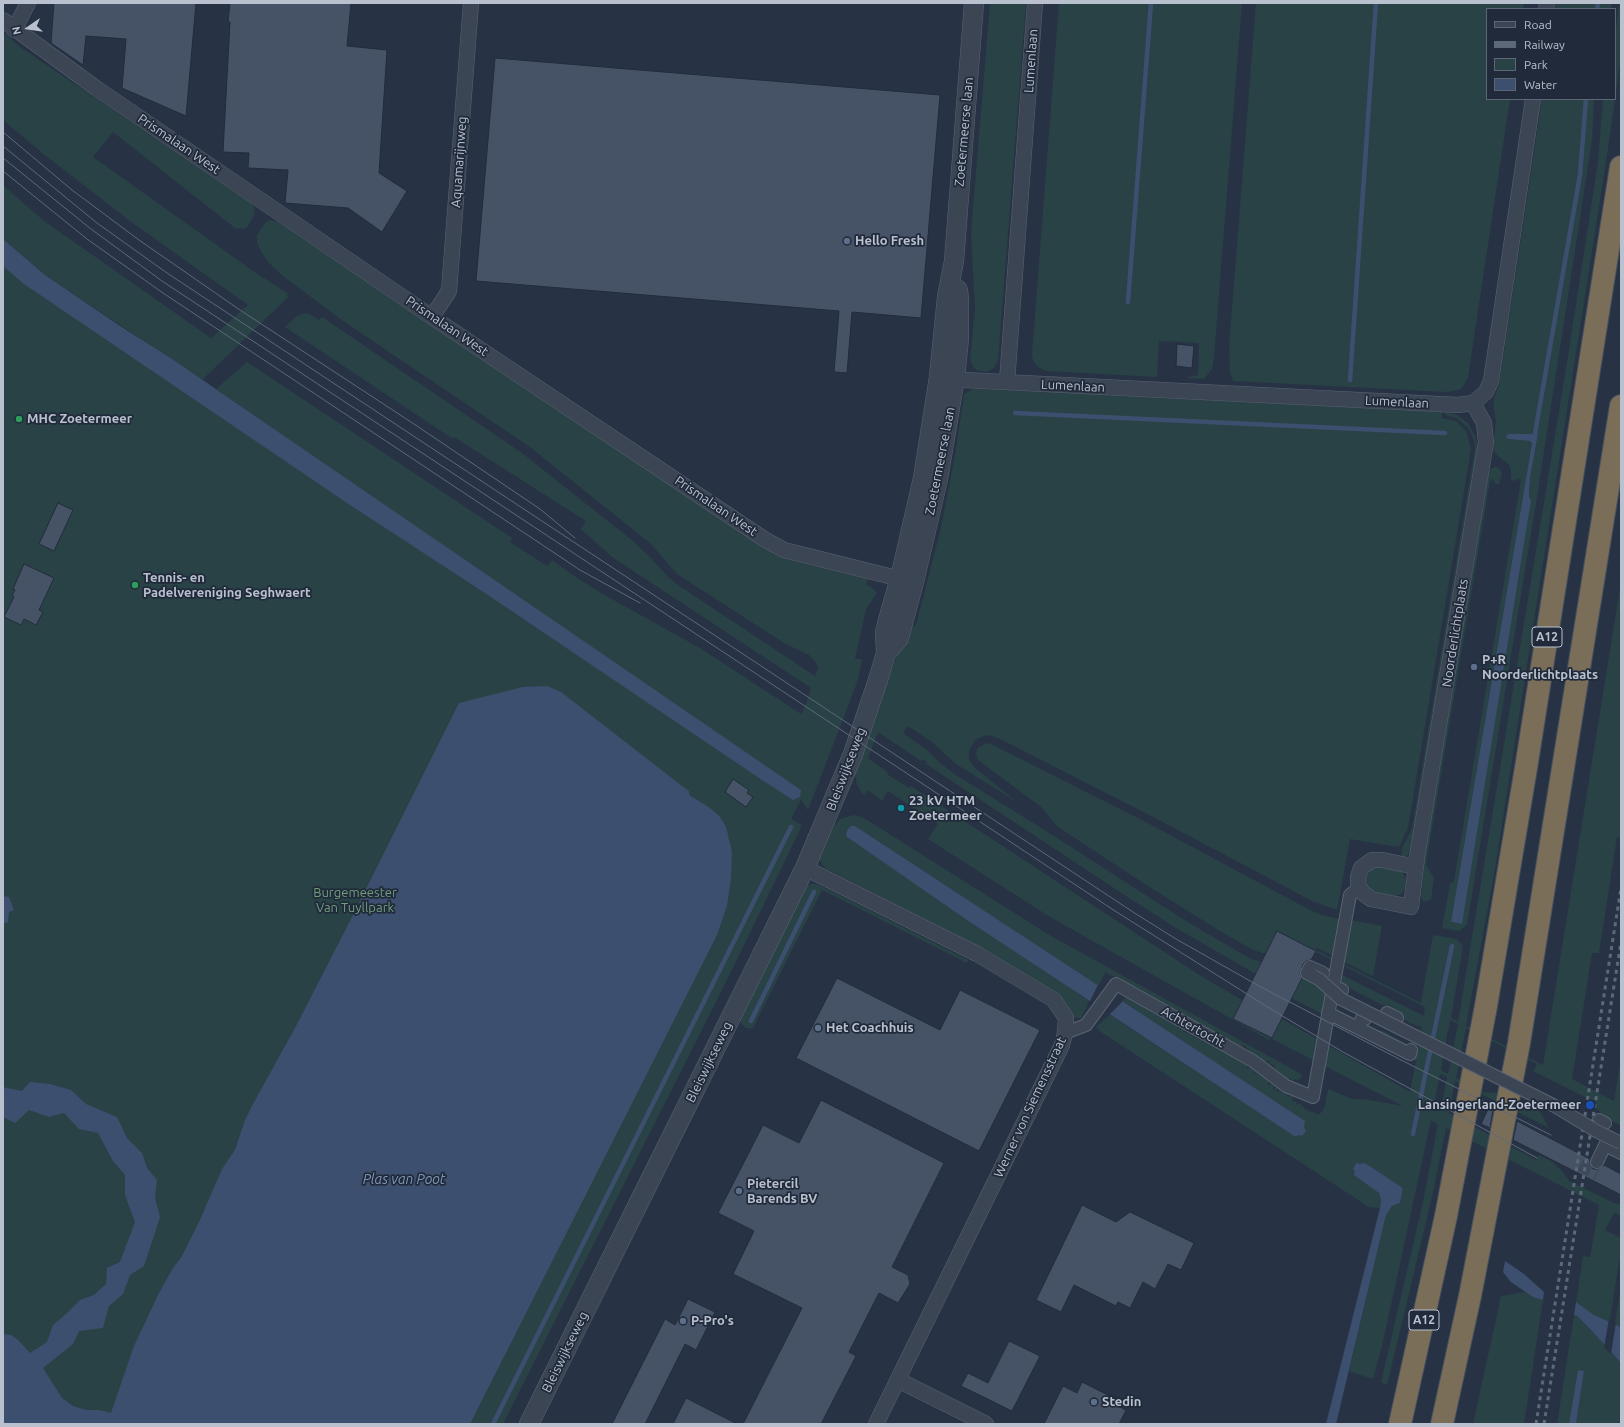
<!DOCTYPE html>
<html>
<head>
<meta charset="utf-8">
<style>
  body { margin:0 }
  #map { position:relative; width:1624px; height:1427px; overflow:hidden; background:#273345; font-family:Ubuntu,sans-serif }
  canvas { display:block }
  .frame { position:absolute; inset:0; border:4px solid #b9c0ce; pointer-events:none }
  .legend { position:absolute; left:1486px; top:8px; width:130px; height:92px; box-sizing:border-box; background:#202a3a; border:1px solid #5d6675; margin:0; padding:5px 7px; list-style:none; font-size:12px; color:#b9c0ce }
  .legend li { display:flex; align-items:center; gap:8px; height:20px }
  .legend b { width:20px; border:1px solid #5d6675 }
  .north { position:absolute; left:8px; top:8px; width:40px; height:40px; -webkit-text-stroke:3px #202a3a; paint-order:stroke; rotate:257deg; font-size:11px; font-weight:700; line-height:16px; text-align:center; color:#b9c0ce }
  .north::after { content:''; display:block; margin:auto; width:14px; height:18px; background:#b9c0ce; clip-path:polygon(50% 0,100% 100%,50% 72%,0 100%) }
</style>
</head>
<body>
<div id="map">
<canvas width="1624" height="1427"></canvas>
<div class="frame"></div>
<ul class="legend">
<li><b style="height:5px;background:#3b4554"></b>Road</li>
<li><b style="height:5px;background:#5d697b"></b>Railway</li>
<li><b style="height:11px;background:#294246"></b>Park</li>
<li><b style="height:11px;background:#3d4f6e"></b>Water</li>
</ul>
<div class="north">N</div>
</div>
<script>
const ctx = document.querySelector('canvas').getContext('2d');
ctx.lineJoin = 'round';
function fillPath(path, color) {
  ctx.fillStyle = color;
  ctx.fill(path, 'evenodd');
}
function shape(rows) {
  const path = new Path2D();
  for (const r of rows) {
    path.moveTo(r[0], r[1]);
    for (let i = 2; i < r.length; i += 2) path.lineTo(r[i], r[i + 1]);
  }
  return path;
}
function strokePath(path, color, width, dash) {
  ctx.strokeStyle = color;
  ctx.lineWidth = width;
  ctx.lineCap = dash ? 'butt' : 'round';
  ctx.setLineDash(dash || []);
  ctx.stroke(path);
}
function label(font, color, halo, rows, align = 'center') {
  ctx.font = font + ' Ubuntu,sans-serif';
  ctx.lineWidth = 3.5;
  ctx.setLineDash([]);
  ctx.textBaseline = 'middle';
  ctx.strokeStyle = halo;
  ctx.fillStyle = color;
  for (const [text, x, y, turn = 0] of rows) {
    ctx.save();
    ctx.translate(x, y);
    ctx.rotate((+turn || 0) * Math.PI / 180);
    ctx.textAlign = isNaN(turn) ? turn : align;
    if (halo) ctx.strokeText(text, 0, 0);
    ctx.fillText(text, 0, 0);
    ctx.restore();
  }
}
fillPath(shape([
  [990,3,1026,3,998,360,994,368,987,372,977,370,973,367,970,360,975,308,971,233],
  [1059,3,1242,3,1214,357,1212,369,1204,379,1185,378,1198,375,1199,343,1159,341,1157,377,1046,371,1038,367,1033,361,1032,354],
  [1256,3,1524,3,1523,9,1487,9,1487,99,1510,99,1468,377,1464,385,1459,390,1447,392,1233,381,1230,373,1229,347],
  [1556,3,1612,3,1611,9,1555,9],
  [1619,3,1621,3,1621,55,1615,99,1615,40],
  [3,32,20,47,251,203,254,208,255,214,248,226,244,229,235,228,113,132,93,157,256,273,287,293,288,297,286,299,202,380,45,275,3,239,3,185,44,221,211,338,248,305,130,221,46,156,3,120],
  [1542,99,1594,99,1592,140,1537,497,1467,925,1459,931,1442,928,1450,884,1454,881,1521,480,1519,478,1514,481,1511,480,1511,470,1509,465,1497,455,1493,449,1496,420,1494,410,1494,399,1499,385],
  [1527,435,1538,435,1530,478,1529,496,1531,501,1461,924,1451,922,1532,443,1531,441,1508,439],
  [1603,99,1615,99,1606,162,1495,869,1466,1026,1543,1065,1621,582,1621,838,1617,837,1599,953,1592,953,1572,1079,1614,1101,1621,1058,1621,1126,1602,1115,1589,1099,1533,1071,1537,1064,1466,1028,1456,1078,1483,1092,1506,1093,1534,1107,1540,1112,1549,1128,1455,1081,1449,1113,1536,1160,1539,1155,1551,1161,1562,1171,1569,1181,1614,1203,1621,1204,1621,1216,1614,1213,1605,1230,1621,1238,1621,1262,1619,1262,1610,1320,1615,1322,1621,1286,1621,1327,1594,1315,1576,1302,1583,1256,1590,1257,1599,1205,1446,1128,1432,1197,1387,1385,1381,1382,1423,1202,1438,1124,1431,1120,1383,1342,1373,1379,1349,1371,1386,1215,1392,1206,1400,1203,1403,1188,1365,1163,1359,1164,1373,1188,1379,1193,1381,1200,1380,1208,1369,1207,1101,1032,1096,1027,1110,1015,1294,1136,1300,1135,1302,1136,1304,1121,1122,1001,1128,996,1129,998,1150,1010,1149,1011,1151,1011,1151,1012,1152,1011,1153,1013,1156,1013,1155,1014,1157,1013,1158,1016,1160,1016,1160,1017,1165,1018,1165,1020,1166,1019,1168,1022,1171,1022,1171,1023,1172,1022,1174,1025,1176,1024,1175,1026,1177,1025,1177,1028,1181,1029,1180,1030,1183,1028,1183,1032,1189,1033,1188,1034,1191,1033,1191,1036,1192,1035,1193,1037,1196,1037,1196,1039,1197,1038,1199,1040,1202,1039,1202,1042,1204,1042,1204,1043,1206,1041,1207,1043,1208,1042,1212,1046,1215,1046,1215,1049,1217,1047,1220,1049,1219,1052,1222,1050,1223,1053,1225,1052,1229,1054,1229,1057,1231,1055,1238,1059,1238,1060,1239,1059,1242,1063,1247,1064,1247,1069,1251,1066,1252,1070,1254,1069,1254,1074,1256,1072,1257,1074,1259,1073,1258,1075,1262,1075,1262,1078,1265,1077,1265,1080,1268,1079,1268,1085,1273,1083,1273,1089,1277,1087,1277,1092,1280,1090,1282,1093,1285,1091,1285,1093,1287,1092,1287,1097,1292,1095,1293,1102,1297,1101,1296,1105,1301,1103,1301,1106,1304,1107,1304,1109,1306,1109,1306,1111,1308,1109,1309,1111,1310,1110,1311,1113,1315,1111,1315,1114,1317,1113,1317,1115,1322,1112,1325,1106,1328,1089,1352,1099,1364,1099,1403,1106,1270,1038,1269,1040,1050,917,928,839,938,824,888,791,882,801,868,790,864,796,857,785,855,774,891,669,909,628,915,626,917,621,940,532,955,455,964,395,966,393,973,389,981,389,1442,412,1442,418,1456,421,1466,431,1471,449,1408,828,1399,847,1350,839,1337,910,1312,901,1161,821,996,737,986,735,975,740,969,750,969,759,975,768,1017,802,956,764,932,742,908,726,903,733,926,749,941,764,956,775,1043,829,1186,921,1251,959,1267,963,1301,961,1318,963,1424,1016,1425,1007,1318,953,1262,953,1251,949,1223,933,1148,886,1058,827,1041,807,978,760,976,754,978,748,986,743,991,744,1142,820,1310,910,1325,916,1341,919,1334,956,1317,948,1316,950,1421,1003,1433,935,1456,939,1463,946,1451,1018,1458,1022,1565,375,1598,162],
  [878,732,921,761,922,759,927,762,926,764,1126,896,1176,928,1256,974,1283,994,1416,1061,1410,1092,1273,1014,1271,1017,1201,976,911,786,909,788,887,774,888,772,868,758],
  [1306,966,1394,1011,1410,1023,1422,1027,1418,1050,1383,1031,1372,1030,1333,1009,1326,992,1318,985,1301,976],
  [1450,1020,1458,1024,1448,1074,1441,1070,1448,1029,1450,1029,1449,1028],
  [1440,1074,1447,1077,1441,1109,1434,1105],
  [270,220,278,222,347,268,761,547,786,559,868,579,866,585,871,587,877,593,866,609,855,659,862,659,858,680,808,810,801,800,791,819,802,825,786,859,725,984,503,1424,3,1424,3,257,354,484,216,389,247,362,512,538,510,542,547,566,552,560,576,577,601,593,700,648,801,714,806,704,811,688,612,557,581,529,586,521,454,437,453,439,285,327,297,316,303,314,307,313,319,320,322,317,522,453,633,541,651,558,669,578,678,585,815,676,818,668,816,662,809,655,784,643,677,574,650,543,530,447,343,321,283,276,269,263,262,253,257,243,257,235,266,222],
  [1445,412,1457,415,1468,423,1476,438,1477,451,1411,850,1407,856,1401,857,1402,848,1412,829,1475,449,1474,440,1469,429,1457,418,1445,415],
  [1496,467,1499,468,1502,474,1499,484,1496,484,1493,479,1490,481,1426,865,1434,878,1431,899,1425,902,1422,900,1421,897,1425,853,1489,471,1492,468],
  [854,815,864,818,1051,936,1303,1075,1297,1081,1296,1079,1292,1081,1290,1078,1288,1080,1287,1078,1286,1079,1285,1077,1284,1078,1284,1075,1279,1074,1279,1071,1276,1072,1274,1065,1269,1064,1270,1062,1268,1061,1262,1062,1260,1057,1252,1054,1252,1051,1251,1052,1251,1051,1249,1051,1249,1048,1248,1049,1244,1045,1242,1047,1241,1045,1239,1047,1238,1045,1237,1046,1237,1044,1236,1045,1234,1043,1232,1043,1232,1042,1230,1042,1230,1041,1228,1041,1226,1038,1224,1039,1224,1037,1223,1038,1223,1037,1222,1038,1218,1034,1213,1033,1214,1031,1211,1032,1212,1031,1211,1032,1207,1028,1205,1029,1205,1027,1204,1028,1204,1026,1203,1027,1202,1025,1199,1025,1199,1023,1198,1025,1198,1023,1196,1023,1196,1022,1191,1021,1188,1017,1187,1019,1187,1017,1183,1016,1184,1015,1183,1016,1167,1005,1163,1005,1159,1001,1148,996,1148,995,1138,990,1138,991,1130,985,1119,979,1116,979,1117,978,1115,978,1114,976,1112,976,1112,975,1110,976,1110,974,1109,975,1109,973,1108,974,1106,971,1099,985,1097,985,855,826,847,837,1089,1001,1081,1019,1073,1017,1065,1003,1004,961,961,937,825,868,820,861,819,857,834,826,840,819],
  [1378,867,1402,872,1404,875,1407,883,1405,889,1401,894,1394,896,1371,891,1366,885,1366,877,1372,868],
  [810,884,816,884,823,887,968,960,967,963,822,890,753,1028,746,1028,741,1023,740,1018,806,886],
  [1350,920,1382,926,1373,976,1342,961],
  [1525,1292,1543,1300,1524,1424,1473,1424,1501,1296],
  [1574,1315,1577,1316,1591,1330,1621,1363,1621,1420,1618,1424,1576,1424,1584,1371,1569,1424,1557,1424]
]), '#294246');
fillPath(shape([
  [3,239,45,275,120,326,172,359,801,790,800,797,793,800,762,780,485,593,350,505,24,284,3,266],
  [1508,434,1538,434,1530,478,1529,496,1531,501,1462,924,1451,922,1532,443,1530,441,1508,439,1506,437],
  [547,686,561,692,682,786,689,791,689,795,710,808,720,817,726,827,732,852,731,878,727,906,717,935,470,1424,3,1424,3,1334,11,1335,18,1340,30,1353,47,1342,53,1325,66,1314,80,1300,94,1295,106,1284,107,1268,120,1262,135,1222,125,1195,125,1175,113,1161,98,1133,79,1129,64,1113,49,1117,29,1110,15,1123,3,1117,3,1087,22,1091,30,1082,50,1084,71,1090,86,1104,117,1117,127,1138,142,1153,147,1168,157,1180,155,1198,160,1217,144,1266,130,1275,123,1294,109,1306,103,1328,79,1331,73,1344,43,1368,62,1398,73,1406,86,1410,99,1410,111,1413,134,1346,158,1295,173,1268,182,1256,199,1222,222,1169,235,1150,245,1120,253,1104,295,1028,350,921,459,703,523,687],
  [851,826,855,826,1305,1121,1304,1128,1306,1130,1305,1133,1302,1136,1300,1135,1297,1136,1294,1136,967,920,847,837,846,834,848,829],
  [3,896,9,897,14,910,9,912,8,922,3,924],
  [1357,1162,1359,1164,1365,1163,1403,1188,1400,1203,1392,1206,1386,1215,1336,1424,1326,1424,1380,1208,1381,1200,1379,1193,1354,1175,1355,1171,1353,1169],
  [1505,1261,1524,1274,1544,1292,1543,1300,1533,1297,1511,1282,1503,1272],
  [1576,1302,1594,1315,1621,1327,1621,1363,1591,1330,1577,1316,1574,1315],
  [1578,1370,1584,1371,1576,1424,1569,1424]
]), '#3d4f6e');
fillPath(shape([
  [1098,985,1123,1001,1108,1016,1089,1003],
  [1609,1319,1616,1322,1611,1354,1604,1348]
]), '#273345');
strokePath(shape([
  [1597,9,1598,3],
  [1128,302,1151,3],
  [1350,380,1376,3],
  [1015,413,1445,433],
  [1534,439,1580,175,1586,99],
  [751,1021,814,892],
  [1413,1134,1452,946],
  [493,1424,791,827]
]), '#3d4f6e', 4.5);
const building = shape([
  [54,3,196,3,186,116,122,88,126,39,86,36,83,65,51,43,54,3],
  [230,3,351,3,347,46,387,50,379,173,407,191,382,232,348,208,285,203,288,170,248,168,249,153,223,152,230,22,228,22,230,3],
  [495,58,940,95,921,318,852,312,847,373,834,372,839,311,476,281,495,58],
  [1177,344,1194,346,1192,368,1176,366,1177,344],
  [58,503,73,510,54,551,39,544,58,503],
  [24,564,54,578,39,610,43,612,36,625,24,619,21,625,4,617,14,597,12,596,15,590,13,589,24,564],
  [733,779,749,790,747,793,753,797,746,807,725,792,733,779],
  [1277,931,1316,951,1311,960,1306,961,1303,964,1300,973,1302,978,1272,1038,1233,1019,1277,931],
  [837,978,940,1030,960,990,1040,1030,979,1151,796,1058,837,978],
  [821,1100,944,1163,892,1267,908,1275,910,1284,898,1303,879,1293,849,1352,856,1356,821,1424,743,1424,802,1308,733,1274,754,1231,718,1213,763,1125,799,1143,821,1100],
  [1489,1107,1493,1110,1490,1128,1481,1124,1489,1107],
  [1517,1121,1590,1159,1590,1163,1593,1169,1598,1169,1604,1165,1621,1174,1621,1195,1513,1140,1517,1121],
  [1082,1205,1116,1222,1130,1212,1194,1243,1181,1270,1168,1264,1155,1289,1143,1282,1130,1308,1118,1302,1116,1306,1074,1285,1061,1312,1036,1300,1082,1205],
  [688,1299,715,1312,696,1350,685,1344,645,1424,612,1424,665,1319,675,1325,688,1299],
  [1009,1341,1040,1356,1012,1411,961,1386,968,1373,988,1383,1009,1341],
  [1082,1382,1112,1397,1110,1402,1126,1410,1119,1424,1044,1424,1063,1386,1077,1393,1082,1382],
  [686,1398,737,1424,673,1424,686,1398]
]);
fillPath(building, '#465367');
strokePath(building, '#222c3c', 1);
strokePath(shape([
  [1580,1165,1597,1174]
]), '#3d485a', 12, [12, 6]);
const pedestrian = shape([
  [1313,976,1307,973,1310,967,1323,973,1320,979,1342,990],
  [1328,1013,1410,1054,1411,1050],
  [1387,1013,1397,1018,1394,1025],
  [1358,1028,1362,1018,1365,1019],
  [1065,1033,1086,1025,1116,984,1253,1061,1286,1086,1313,1097,1350,895,1359,888],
  [1594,1130,1599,1120,1605,1123],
  [1607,1146,1621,1153],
  [1597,1162,1609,1137]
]);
const minor = shape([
  [1546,9,1547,3],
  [3,20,96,88,432,317,764,539,784,550,909,581],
  [14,30,28,3],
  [432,317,449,291,471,3],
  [946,377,964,380,1458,405,1473,403,1486,392,1491,381,1533,99],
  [1007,382,1035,3],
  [1416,867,1382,860,1372,860,1361,868,1358,877,1358,885,1363,893,1371,899,1411,907,1417,857,1486,442,1484,423,1473,403],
  [805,868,977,954,1054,1000,1066,1018,1065,1033,1062,1045,876,1424],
  [898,1380,986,1424]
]);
const tertiary = shape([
  [886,653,899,638,914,582,938,479,955,378,959,338,959,300,958,290],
  [529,1424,805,868,853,754,878,680,886,653,885,633,888,620,900,578,923,478,939,377,947,297,954,261,974,3]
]);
const motorway = shape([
  [1400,1424,1446,1216,1486,1006,1526,768,1621,167],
  [1442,1424,1470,1296,1519,1043,1621,406]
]);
strokePath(pedestrian, '#5a6372', 14);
strokePath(minor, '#5a6372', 16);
strokePath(tertiary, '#5a6372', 20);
strokePath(motorway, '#46505f', 24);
strokePath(pedestrian, '#3b4554', 12);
strokePath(minor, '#3b4554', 15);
strokePath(tertiary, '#3b4554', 19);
strokePath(motorway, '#7b6e58', 22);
strokePath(shape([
  [3,132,72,190,139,240,240,310,414,424,540,509,575,538],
  [3,146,97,223,167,273,1133,912,1176,939,1259,986,1401,1060,1551,1135],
  [3,158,91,229,162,281,1115,911,1274,1011,1343,1052,1537,1158],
  [3,171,87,239,163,293,538,542,580,570,640,603]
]), '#5d697b', 1);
strokePath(shape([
  [1536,1424,1621,888],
  [1544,1424,1621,942]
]), '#5d697b', 3, [4, 4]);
const pedestrianBridge = shape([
  [1313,976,1320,980,1341,999,1553,1105,1598,1132,1621,1143]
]);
strokePath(pedestrianBridge, '#5a6372', 14, []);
strokePath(pedestrianBridge, '#3b4554', 12);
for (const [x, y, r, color] of [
  [847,241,4,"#5c6f8a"],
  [19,419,4,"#2e9e5b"],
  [135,585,4,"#2e9e5b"],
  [1474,667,4,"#5c6f8a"],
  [901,808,4,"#0f9aa8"],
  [818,1028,4,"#5c6f8a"],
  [1590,1105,5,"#1a4fb4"],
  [739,1191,4,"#5c6f8a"],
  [683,1321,4,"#5c6f8a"],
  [1094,1402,4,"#5c6f8a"]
]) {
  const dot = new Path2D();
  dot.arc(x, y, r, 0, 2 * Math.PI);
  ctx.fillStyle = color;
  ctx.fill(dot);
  strokePath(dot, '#202a3a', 1.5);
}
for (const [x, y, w] of [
  [1547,637,30],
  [1424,1320,30]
]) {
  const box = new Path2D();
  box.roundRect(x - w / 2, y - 10, w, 20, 3);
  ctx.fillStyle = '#202a3a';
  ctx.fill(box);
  strokePath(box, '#b9c0ce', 1);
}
label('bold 12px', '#b9c0ce', null, [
  ["A12",1547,637],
  ["A12",1424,1320]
]);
label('13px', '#b9c0ce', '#202a3a', [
  ["Lumenlaan",1031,61,-86],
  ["Zoetermeerse laan",964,132,-85],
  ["Prismalaan West",179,144,34],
  ["Aquamarijnweg",459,162,-86],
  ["Prismalaan West",447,326,34],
  ["Lumenlaan",1073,386,3],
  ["Lumenlaan",1397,402,3],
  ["Zoetermeerse laan",940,461,-79],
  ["Prismalaan West",716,506,34],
  ["Noorderlichtplaats",1455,633,-81],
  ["Bleiswijkseweg",846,769,-69],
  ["Achtertocht",1193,1027,29],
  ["Bleiswijkseweg",709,1062,-64],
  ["Werner von Siemensstraat",1030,1107,-65],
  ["Bleiswijkseweg",565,1352,-64]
]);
label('bold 13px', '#b9c0ce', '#202a3a', [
  ["Hello Fresh",855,241],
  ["MHC Zoetermeer",27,419],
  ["Tennis- en",143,578],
  ["Padelvereniging Seghwaert",143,593],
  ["P+R",1482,660],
  ["Noorderlichtplaats",1482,675],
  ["23 kV HTM",909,801],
  ["Zoetermeer",909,816],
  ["Het Coachhuis",826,1028],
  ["Lansingerland-Zoetermeer",1581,1105,"right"],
  ["Pietercil",747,1184],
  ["Barends BV",747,1199],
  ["P-Pro's",691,1321],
  ["Stedin",1102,1402]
], 'left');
label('13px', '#709f7c', '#202a3a', [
  ["Burgemeester",355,893],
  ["Van Tuyllpark",355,908]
]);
label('italic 14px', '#8095b5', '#202a3a', [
  ["Plas van Poot",404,1179]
]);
</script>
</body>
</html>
